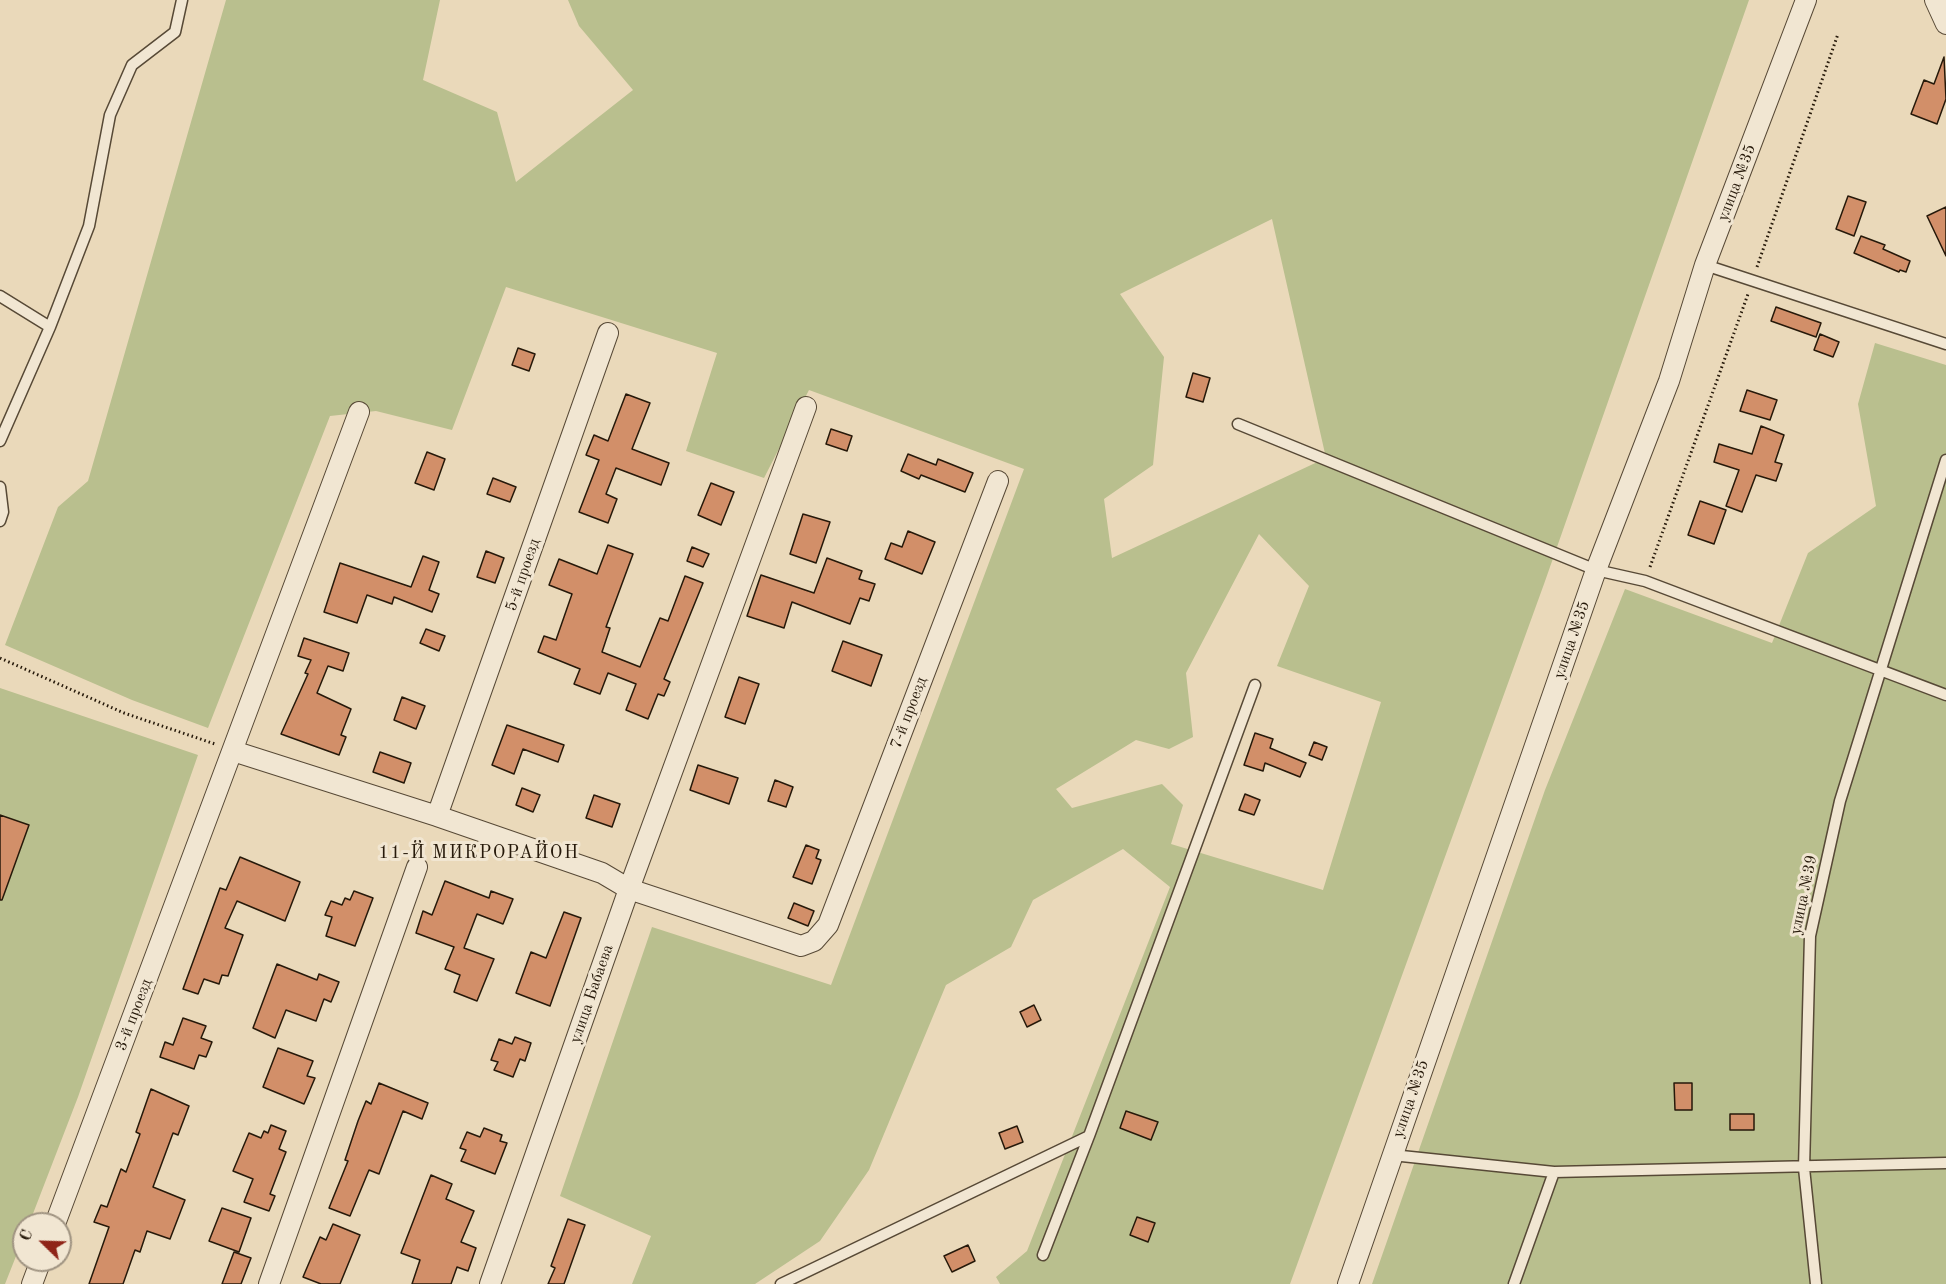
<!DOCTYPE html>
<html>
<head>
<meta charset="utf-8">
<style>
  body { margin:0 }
  #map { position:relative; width:1946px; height:1284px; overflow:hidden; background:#ead9ba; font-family:"Old Standard TT",serif }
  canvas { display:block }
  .north { position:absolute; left:12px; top:1212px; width:60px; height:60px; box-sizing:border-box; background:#f1e6d2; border:2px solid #a09482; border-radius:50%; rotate:293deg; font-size:16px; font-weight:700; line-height:24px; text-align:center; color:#26190a }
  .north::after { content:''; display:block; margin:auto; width:21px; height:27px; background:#8f2418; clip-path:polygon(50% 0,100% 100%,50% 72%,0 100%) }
</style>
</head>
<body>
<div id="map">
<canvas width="1946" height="1284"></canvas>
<div class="north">С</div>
</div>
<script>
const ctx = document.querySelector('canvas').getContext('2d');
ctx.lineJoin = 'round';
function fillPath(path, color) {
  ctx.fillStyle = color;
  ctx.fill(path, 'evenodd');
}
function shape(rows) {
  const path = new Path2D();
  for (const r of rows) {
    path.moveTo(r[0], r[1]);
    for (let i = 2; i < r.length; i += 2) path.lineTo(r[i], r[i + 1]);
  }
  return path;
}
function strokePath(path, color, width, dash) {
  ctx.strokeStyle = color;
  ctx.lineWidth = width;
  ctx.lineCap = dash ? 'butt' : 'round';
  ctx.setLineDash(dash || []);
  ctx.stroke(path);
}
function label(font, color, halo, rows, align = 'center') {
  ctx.font = font + ' "Old Standard TT",serif';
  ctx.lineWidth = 6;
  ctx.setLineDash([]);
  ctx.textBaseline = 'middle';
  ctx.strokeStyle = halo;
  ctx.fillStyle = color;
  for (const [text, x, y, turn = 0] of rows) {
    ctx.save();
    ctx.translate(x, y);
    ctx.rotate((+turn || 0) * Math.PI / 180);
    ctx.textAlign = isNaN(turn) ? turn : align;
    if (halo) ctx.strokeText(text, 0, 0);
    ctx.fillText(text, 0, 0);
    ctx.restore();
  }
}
fillPath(shape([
  [226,0,440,0,423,80,497,112,516,182,633,90,579,26,568,0,1749,0,1544,584,1290,1284,1000,1284,996,1277,1027,1251,1170,887,1123,849,1033,900,1011,947,946,985,869,1170,820,1241,755,1284,632,1284,651,1236,560,1196,652,927,831,985,1024,469,809,390,764,478,686,451,717,353,506,287,452,430,376,411,330,416,208,728,132,700,5,645,58,507,88,481],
  [1272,219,1326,458,1112,558,1104,499,1153,465,1164,357,1120,294],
  [1259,534,1309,586,1277,666,1381,702,1323,890,1171,844,1183,805,1162,784,1072,808,1056,789,1136,740,1169,749,1193,737,1186,673],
  [1875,343,1946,365,1946,1284,1372,1284,1545,790,1625,589,1772,643,1808,553,1876,506,1858,404],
  [0,688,198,755,78,1097,29,1224,24,1224,24,1236,5,1284,0,1284]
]), '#b9bf8e');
const building = shape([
  [1944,57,1946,99,1937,124,1911,114,1924,80,1934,84,1944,57],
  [1848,196,1866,202,1854,236,1836,229,1848,196],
  [1946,207,1946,256,1927,216,1946,207],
  [1861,236,1885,245,1883,249,1910,261,1906,272,1900,270,1899,272,1854,253,1861,236],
  [1776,307,1821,323,1816,337,1771,321,1776,307],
  [1820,334,1839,342,1833,357,1814,350,1820,334],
  [518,348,535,354,529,371,512,365,518,348],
  [1193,373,1210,378,1203,402,1186,397,1193,373],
  [1747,390,1777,400,1770,420,1740,411,1747,390],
  [626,394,650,403,632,449,669,463,661,485,616,468,606,494,617,499,608,523,579,512,599,460,586,455,594,435,608,441,626,394],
  [1761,426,1784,435,1775,462,1782,464,1776,481,1756,475,1742,512,1726,506,1739,470,1714,462,1719,444,1752,454,1761,426],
  [831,429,852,436,847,451,826,444,831,429],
  [427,452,445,459,434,490,415,483,427,452],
  [908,454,936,465,938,459,973,473,965,492,921,475,919,479,901,471,908,454],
  [493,478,516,487,510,502,487,494,493,478],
  [711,483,734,492,721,525,698,515,711,483],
  [1700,501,1726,510,1714,544,1688,535,1700,501],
  [803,514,830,522,816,563,790,554,803,514],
  [908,531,935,542,922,574,885,559,891,543,902,547,908,531],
  [608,545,633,554,606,627,610,628,602,652,640,667,660,618,668,621,685,576,703,583,664,679,670,682,664,696,658,694,648,719,626,710,636,684,608,673,600,694,574,684,580,669,538,652,544,636,556,640,572,594,549,585,559,559,597,574,608,545],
  [692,547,709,554,703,567,687,561,692,547],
  [486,551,504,558,495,583,477,577,486,551],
  [423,556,439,562,429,590,439,594,432,612,394,597,392,604,367,595,357,623,324,612,340,563,411,587,423,556],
  [827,558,862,571,859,579,875,584,869,601,860,598,850,624,792,602,784,628,747,616,761,575,814,593,827,558],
  [426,629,445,636,439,651,420,643,426,629],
  [304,638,349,653,343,671,328,666,317,693,351,709,341,735,346,737,339,755,281,734,308,674,305,673,311,660,298,656,304,638],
  [843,641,882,655,871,686,832,671,843,641],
  [739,677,759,684,745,724,725,717,739,677],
  [402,697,425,706,416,729,394,720,402,697],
  [507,725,564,745,558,762,523,749,514,774,492,765,507,725],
  [1255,733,1273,739,1270,748,1306,763,1300,777,1265,763,1263,771,1244,765,1255,733],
  [1314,742,1327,747,1322,760,1309,755,1314,742],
  [380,752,411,763,404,783,373,772,380,752],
  [698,765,738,778,729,804,690,790,698,765],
  [775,780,793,787,786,807,768,801,775,780],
  [522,788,540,795,533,812,516,805,522,788],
  [1245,794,1260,800,1254,815,1239,810,1245,794],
  [594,795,620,804,612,827,586,818,594,795],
  [0,815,29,825,2,900,0,900,0,815],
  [806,845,819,850,816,858,821,860,812,884,793,877,806,845],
  [240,857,300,882,285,921,237,901,225,928,243,935,228,976,222,975,219,984,204,979,198,994,183,989,220,888,226,890,240,857],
  [445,881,489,898,491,891,513,899,503,924,477,914,464,948,494,959,477,1001,454,992,460,975,445,969,454,947,416,933,423,911,432,915,445,881],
  [354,891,373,898,355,946,326,936,332,917,325,915,331,901,342,905,345,898,350,900,354,891],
  [794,903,814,911,808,926,788,918,794,903],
  [564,912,581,918,550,1006,516,993,531,952,546,958,564,912],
  [277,964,317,980,319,974,339,982,331,1002,324,999,316,1021,286,1010,275,1038,253,1028,277,964],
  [1034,1005,1041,1020,1027,1027,1020,1012,1034,1005],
  [183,1018,206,1026,201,1038,212,1042,206,1057,199,1055,194,1069,160,1057,165,1042,173,1045,183,1018],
  [515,1037,531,1043,525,1061,520,1059,513,1077,494,1070,498,1062,491,1060,499,1039,512,1044,515,1037],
  [278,1048,313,1061,307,1076,315,1078,304,1104,263,1087,278,1048],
  [379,1083,428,1103,422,1119,403,1111,379,1174,369,1170,350,1216,329,1208,348,1161,345,1160,358,1121,366,1101,371,1104,379,1083],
  [1674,1083,1692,1083,1692,1110,1675,1110,1674,1083],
  [151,1089,189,1106,178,1135,173,1133,153,1187,185,1200,170,1239,147,1231,140,1252,135,1250,123,1284,89,1284,109,1227,94,1222,101,1205,107,1207,121,1169,126,1172,140,1134,136,1132,151,1089],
  [1126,1111,1158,1122,1151,1140,1120,1128,1126,1111],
  [1730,1114,1754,1114,1754,1130,1730,1130,1730,1114],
  [271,1125,286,1131,279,1149,286,1152,270,1194,275,1196,269,1211,244,1202,253,1179,233,1171,249,1133,261,1138,264,1131,268,1133,271,1125],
  [1017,1126,1023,1142,1005,1149,999,1133,1017,1126],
  [484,1128,502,1135,500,1141,507,1143,495,1174,461,1161,466,1150,460,1148,467,1132,480,1137,484,1128],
  [431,1175,452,1184,446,1199,474,1211,461,1242,476,1248,468,1271,457,1267,451,1284,412,1284,420,1260,401,1253,431,1175],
  [222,1208,251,1218,239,1252,209,1241,222,1208],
  [1137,1217,1155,1223,1148,1242,1130,1235,1137,1217],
  [568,1219,585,1225,564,1284,548,1284,555,1268,551,1266,568,1219],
  [333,1224,360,1235,340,1284,321,1284,303,1277,320,1237,326,1240,333,1224],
  [968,1245,975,1261,952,1272,944,1256,968,1245],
  [234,1252,251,1258,241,1284,222,1284,234,1252]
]);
fillPath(building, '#d28f69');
strokePath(building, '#26190a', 1.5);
const lane = shape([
  [1705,265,1946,344],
  [0,296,50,327],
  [1238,424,1596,570,1645,581,1946,695],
  [0,441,50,327,89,226,110,115,132,65,175,32,182,0],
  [0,487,3,512,0,521],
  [1089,1136,1255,685],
  [1392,1155,1554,1172],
  [781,1284,1089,1136,1043,1255],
  [1514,1284,1554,1172,1946,1163],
  [1816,1284,1804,1168,1810,936,1840,801,1946,460]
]);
const street = shape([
  [1935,0,1946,24],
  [233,751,437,816,602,873,629,889,801,946,814,941,828,925,998,481],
  [437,816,608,333],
  [55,1224,359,412],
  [32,1284,41,1260],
  [269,1284,417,867],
  [490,1284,629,889,806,407],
  [1348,1284,1596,570,1669,381,1705,265,1806,0]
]);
strokePath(lane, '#574936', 13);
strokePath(street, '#574936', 22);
strokePath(shape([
  [1757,267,1838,34],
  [1650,567,1748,294],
  [0,658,124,713,215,744]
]), '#26190a', 3, [1.5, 3]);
strokePath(lane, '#f1e6d2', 10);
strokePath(street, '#f1e6d2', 20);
label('16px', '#26190a', '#f1e6d2', [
  ["улица №35",1737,183,-69],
  ["5-й проезд",523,575,-71],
  ["улица №35",1572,640,-71],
  ["7-й проезд",909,713,-69],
  ["улица №39",1804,895,-78],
  ["улица Бабаева",592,994,-71],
  ["3-й проезд",134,1015,-69],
  ["улица №35",1411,1099,-71]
]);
ctx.letterSpacing = '1.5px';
label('18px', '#26190a', '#f1e6d2', [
  ["11-Й МИКРОРАЙОН",479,853]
]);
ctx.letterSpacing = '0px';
</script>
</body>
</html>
